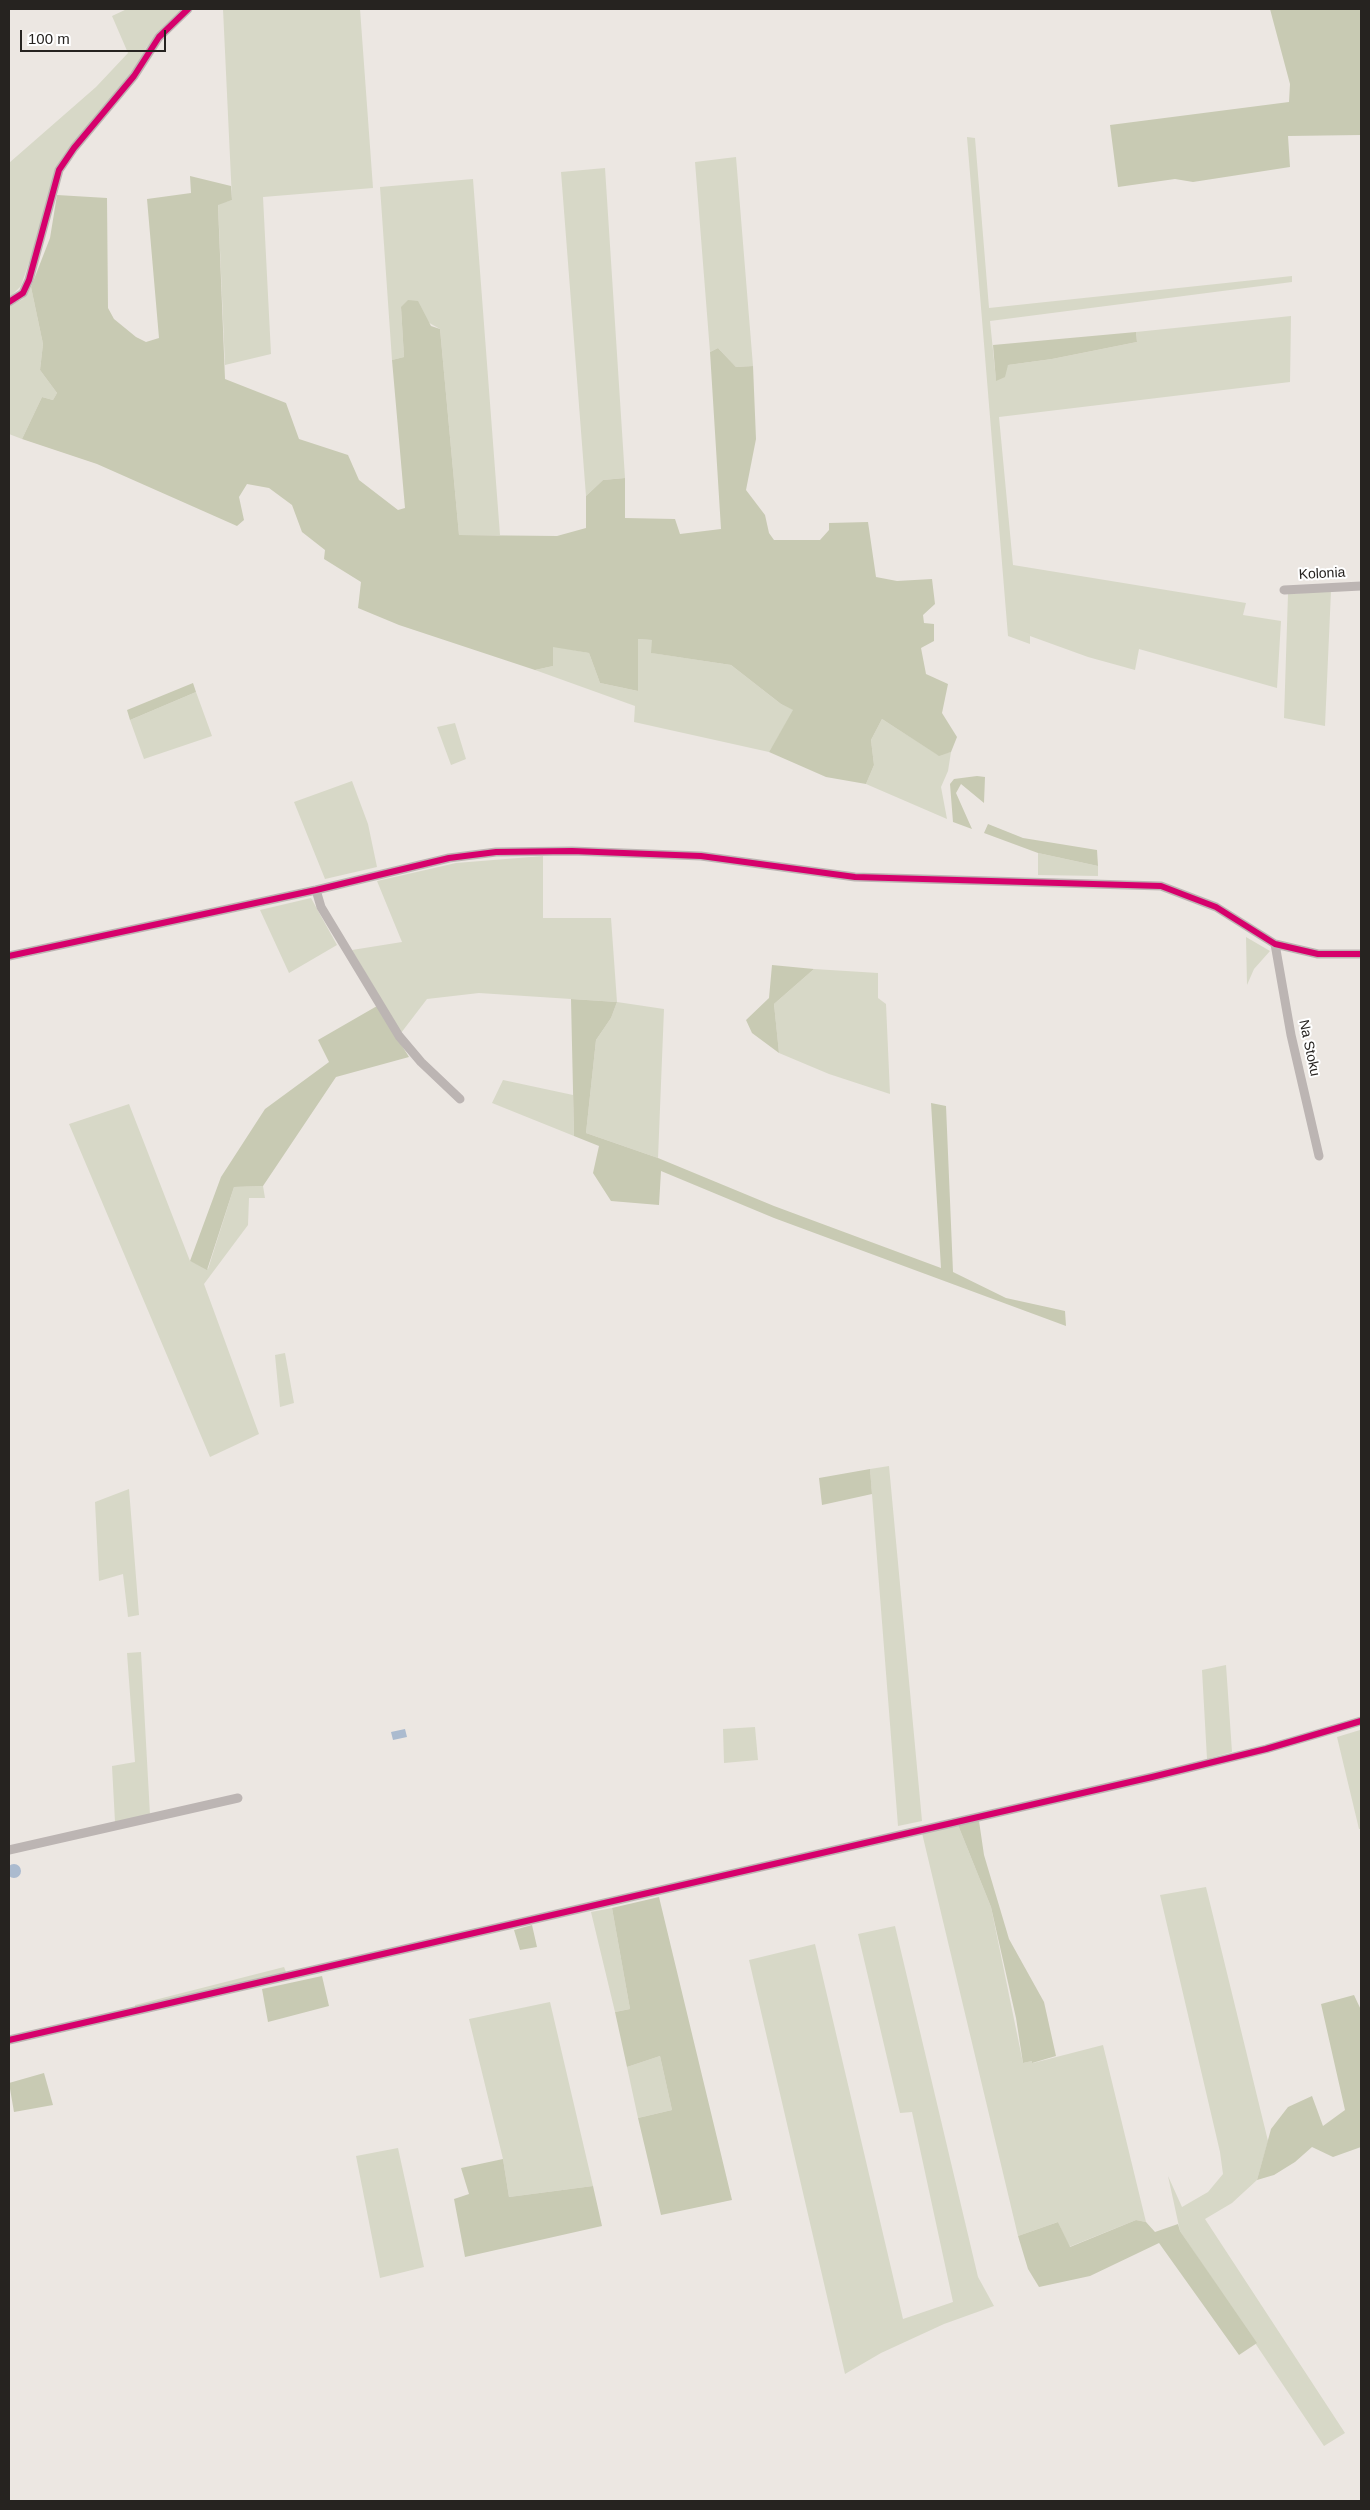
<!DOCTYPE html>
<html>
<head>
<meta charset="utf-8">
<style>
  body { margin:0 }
  #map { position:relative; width:1370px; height:2510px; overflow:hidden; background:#ece7e2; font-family:Arial,sans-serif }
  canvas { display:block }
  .frame { position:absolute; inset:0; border:10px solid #262320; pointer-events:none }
  .scale { position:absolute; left:20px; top:30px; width:146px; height:22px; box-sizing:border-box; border:2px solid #262320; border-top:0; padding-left:6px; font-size:15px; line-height:18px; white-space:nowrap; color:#262320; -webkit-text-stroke:4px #fff; paint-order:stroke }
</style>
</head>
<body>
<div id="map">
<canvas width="1370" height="2510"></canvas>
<div class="frame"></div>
<div class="scale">100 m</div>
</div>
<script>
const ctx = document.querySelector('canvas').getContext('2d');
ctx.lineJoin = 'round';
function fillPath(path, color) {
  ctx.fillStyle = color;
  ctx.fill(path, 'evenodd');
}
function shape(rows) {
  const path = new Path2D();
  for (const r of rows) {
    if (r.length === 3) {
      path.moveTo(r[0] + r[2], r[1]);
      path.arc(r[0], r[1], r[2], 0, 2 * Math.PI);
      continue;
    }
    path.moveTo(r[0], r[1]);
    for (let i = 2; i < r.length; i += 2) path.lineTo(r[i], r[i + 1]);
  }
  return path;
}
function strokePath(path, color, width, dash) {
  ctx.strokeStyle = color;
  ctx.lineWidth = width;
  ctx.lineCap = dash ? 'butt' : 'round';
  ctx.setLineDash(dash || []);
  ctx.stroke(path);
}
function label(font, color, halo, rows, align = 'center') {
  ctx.font = font + ' Arial,sans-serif';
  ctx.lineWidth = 4;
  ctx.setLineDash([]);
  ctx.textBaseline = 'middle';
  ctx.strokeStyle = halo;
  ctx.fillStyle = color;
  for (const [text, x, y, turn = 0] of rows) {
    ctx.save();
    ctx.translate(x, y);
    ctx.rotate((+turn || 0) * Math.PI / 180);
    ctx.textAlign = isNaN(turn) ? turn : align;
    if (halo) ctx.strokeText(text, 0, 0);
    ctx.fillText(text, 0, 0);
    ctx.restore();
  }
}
fillPath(shape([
  [127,9,184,9,163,27,146,48,137,66,65,157,21,286,9,298,9,163,96,87,128,53,112,16],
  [223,9,360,9,373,188,263,197,271,354,225,365,218,204,232,200],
  [967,137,975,138,989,308,1292,276,1292,282,990,321,996,380,1008,365,1052,359,1137,342,1136,332,1291,316,1290,382,999,417,1013,565,1246,603,1243,615,1281,621,1277,688,1139,649,1135,670,1088,657,1030,636,1030,644,1008,636],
  [736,157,753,366,736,367,718,348,710,352,695,162],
  [605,168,625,478,603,480,586,496,561,172],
  [473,179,500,535,459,535,440,329,401,307,404,357,392,360,380,187],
  [31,287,43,344,40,370,57,393,53,400,42,397,22,439,9,434,9,306,23,299],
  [1331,591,1325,726,1284,718,1288,594],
  [638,639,652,640,652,653,731,665,781,704,794,710,769,752,634,722,635,706,535,670,553,666,553,646,589,653,600,683,638,691],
  [196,692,212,736,144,759,130,720],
  [882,719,938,755,951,752,948,771,941,787,947,819,866,784,874,765,871,740],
  [455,723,466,759,451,765,437,727],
  [352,781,368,824,377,867,325,879,294,802],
  [1038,853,1098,866,1098,876,1038,875],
  [543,856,543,918,611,918,617,1002,664,1009,658,1158,586,1133,596,1040,611,1018,617,1002,479,993,427,999,401,1033,352,950,402,942,377,881,456,863],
  [311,898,337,945,289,973,260,910],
  [1246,937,1270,951,1254,969,1247,985],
  [814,969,878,973,878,998,886,1004,890,1094,829,1074,779,1053,774,1004],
  [503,1080,573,1095,574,1136,492,1103],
  [129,1104,190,1261,208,1269,234,1187,263,1186,265,1198,249,1198,248,1225,204,1284,259,1434,210,1457,69,1124],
  [285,1353,294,1403,280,1407,275,1355],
  [889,1466,922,1821,898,1826,870,1469],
  [129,1489,139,1615,128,1617,123,1574,99,1581,95,1502],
  [141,1652,150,1815,115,1822,112,1766,135,1762,127,1653],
  [1226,1665,1232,1752,1207,1759,1202,1670],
  [755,1727,758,1760,724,1763,723,1729],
  [1360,1730,1361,1829,1359,1829,1337,1737],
  [958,1825,991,1907,1023,2063,1032,2061,1033,2063,1103,2045,1146,2222,1136,2220,1069,2247,1058,2222,1018,2236,922,1833],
  [1206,1887,1268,2141,1257,2180,1232,2203,1205,2219,1345,2433,1324,2446,1180,2231,1168,2176,1182,2207,1208,2192,1223,2174,1220,2152,1160,1895],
  [612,1908,630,2009,615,2012,591,1912],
  [895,1926,978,2277,994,2306,944,2324,881,2353,845,2374,749,1960,815,1944,903,2319,953,2302,912,2112,900,2113,858,1934],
  [284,1967,286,1972,135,2008,135,2005],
  [550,2002,593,2186,509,2197,503,2159,469,2019],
  [660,2056,672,2110,638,2118,627,2067],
  [398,2148,424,2267,380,2278,356,2156]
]), '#d7d8c7');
fillPath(shape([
  [1270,9,1361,9,1361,135,1288,136,1290,167,1193,182,1175,179,1118,187,1110,125,1289,102,1290,84],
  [190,176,231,186,232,200,218,205,225,379,286,403,299,439,348,455,359,480,398,510,405,508,392,360,404,357,401,307,408,300,418,301,431,326,440,329,459,535,557,536,586,528,586,496,603,480,625,478,625,518,675,519,680,534,721,529,710,352,718,348,736,367,753,366,756,439,746,490,765,515,769,533,774,540,820,540,829,530,829,523,868,522,876,577,897,581,932,579,935,604,923,615,924,623,934,624,934,641,921,648,926,674,948,684,942,713,957,737,951,752,939,756,882,719,871,740,874,765,866,784,826,777,769,752,793,710,781,704,731,665,651,653,652,640,638,639,638,691,600,683,589,653,553,647,553,666,535,670,399,625,358,608,361,582,324,559,325,550,302,532,292,505,269,488,247,484,239,497,244,520,237,526,97,464,22,439,42,397,53,400,57,393,40,370,43,344,31,287,50,238,57,195,107,198,108,308,114,319,136,337,146,342,159,338,147,199,191,193],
  [1136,332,1137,342,1052,359,1008,365,1005,377,996,381,993,345],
  [193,683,196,692,130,720,127,710],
  [977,776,985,777,984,803,961,784,956,793,972,829,953,822,950,784,954,779],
  [988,824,1023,838,1097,850,1098,866,1038,853,984,833],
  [772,965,814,969,774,1004,779,1053,752,1033,746,1020,769,998],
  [571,999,617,1002,611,1018,596,1040,586,1133,658,1158,774,1206,941,1268,931,1103,946,1106,953,1272,1006,1298,1065,1311,1066,1326,774,1218,661,1171,659,1205,611,1201,593,1173,599,1146,574,1136],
  [377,1006,409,1057,336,1077,263,1186,234,1187,207,1270,190,1261,221,1177,265,1109,329,1062,318,1040],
  [870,1469,872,1494,822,1505,819,1478],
  [979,1821,984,1855,1009,1939,1044,2002,1056,2056,1032,2063,1032,2061,1023,2063,1016,2018,991,1907,958,1825],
  [659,1897,732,2200,661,2215,638,2118,672,2110,660,2056,627,2067,615,2012,630,2009,612,1908],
  [532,1925,537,1947,520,1950,514,1930],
  [322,1976,329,2006,268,2022,262,1989],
  [1354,1995,1361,2010,1361,2147,1333,2157,1312,2147,1295,2162,1274,2175,1257,2180,1271,2129,1288,2107,1312,2096,1323,2126,1345,2110,1321,2004],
  [44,2073,53,2105,14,2112,9,2083],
  [503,2159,509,2197,593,2186,602,2226,465,2257,454,2199,469,2194,461,2168],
  [1136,2220,1146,2222,1155,2232,1178,2224,1180,2231,1257,2343,1239,2355,1159,2243,1090,2276,1039,2287,1028,2269,1018,2236,1058,2222,1070,2247]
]), '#c8cab3');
fillPath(shape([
  [405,1729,407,1737,393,1740,391,1732],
  [14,1871,7]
]), '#abbbcf');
strokePath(shape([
  [9,302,23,293,29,280,59,170,74,148,134,76,159,37,188,9],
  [1284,590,1361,586],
  [316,890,321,907,399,1036,421,1062,460,1099],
  [1275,944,1291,1035,1319,1156],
  [9,956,316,890,449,858,496,852,572,851,701,856,855,877,1161,886,1216,907,1275,944,1318,954,1361,954],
  [9,1850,238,1798],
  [9,2040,1152,1777,1266,1749,1361,1721]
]), '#bcb5b3', 9);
strokePath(shape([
  [9,302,23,293,29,280,59,170,74,148,134,76,159,37,188,9],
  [9,956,316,890,449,858,496,852,572,851,701,856,855,877,1161,886,1216,907,1275,944,1318,954,1361,954],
  [9,2040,1152,1777,1266,1749,1361,1721]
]), '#d6006c', 6);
label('14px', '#262320', '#fff', [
  ["Kolonia",1322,574,-3],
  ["Na Stoku",1309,1048,78]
]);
</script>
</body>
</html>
